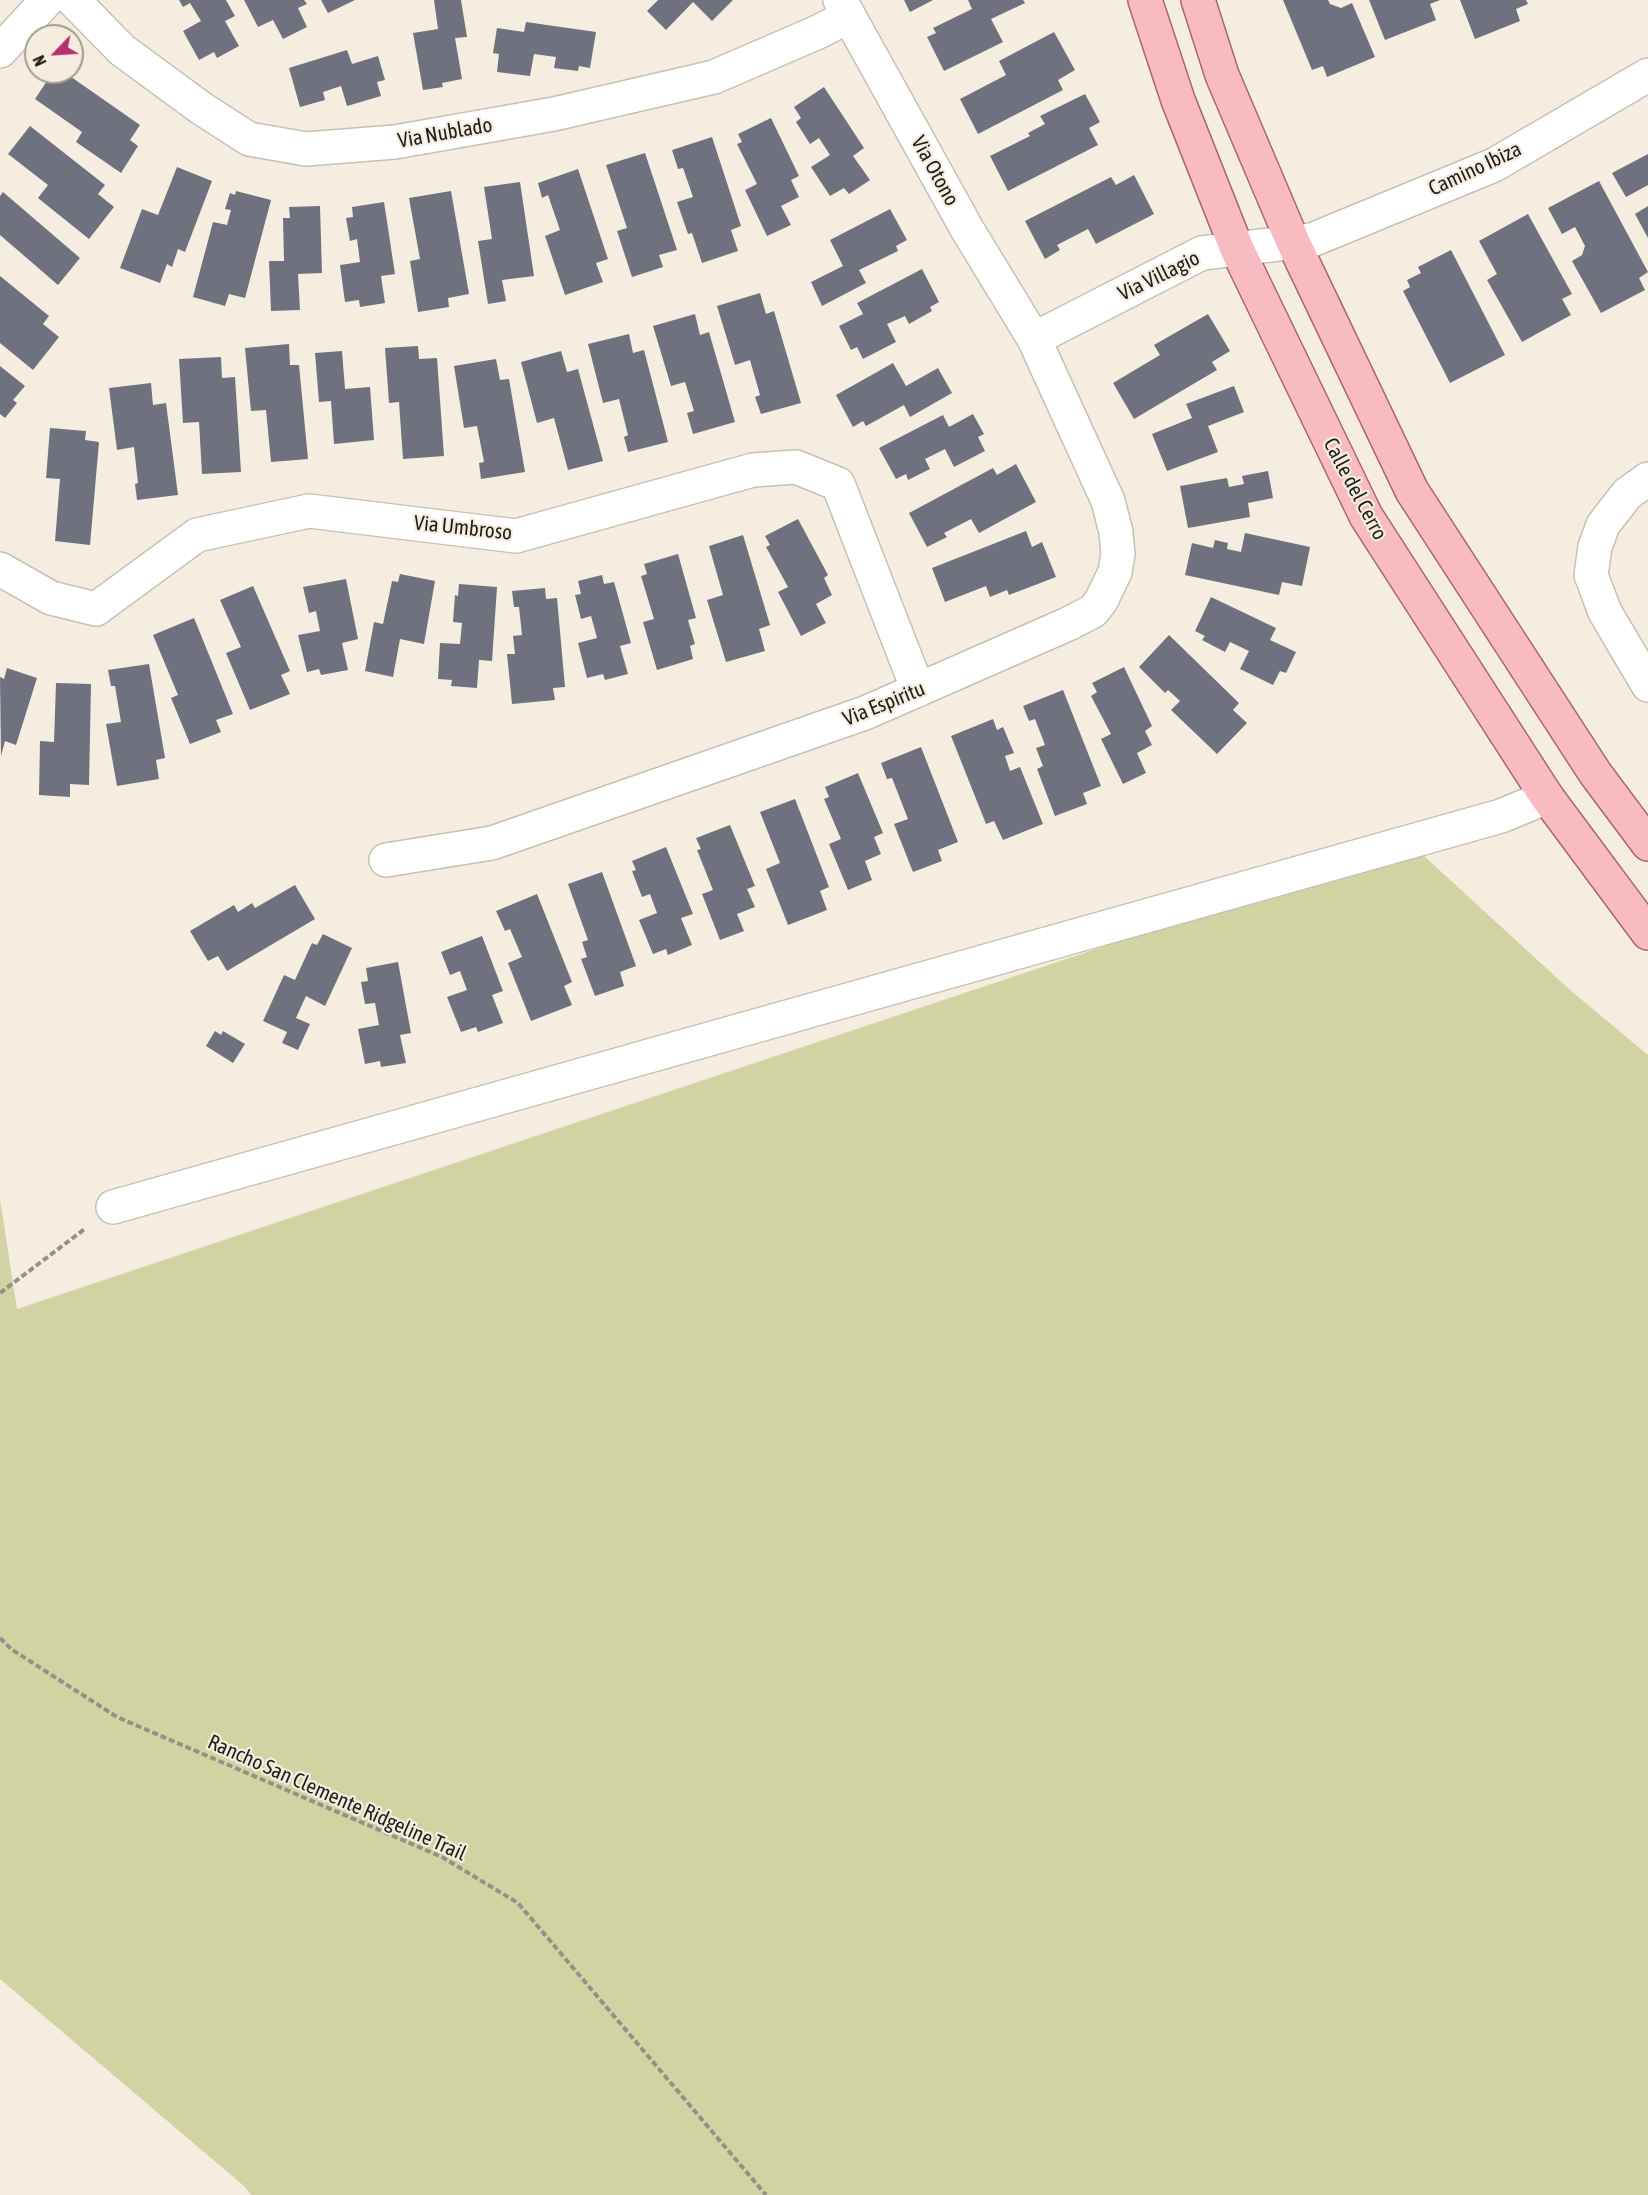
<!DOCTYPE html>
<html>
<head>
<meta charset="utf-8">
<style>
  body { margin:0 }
  #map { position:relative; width:1648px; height:2195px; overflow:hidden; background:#f5eee0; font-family:"Asap Condensed",sans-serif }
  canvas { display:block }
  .north { position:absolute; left:24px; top:24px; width:60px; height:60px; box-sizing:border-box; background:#f5eee0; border:2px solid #a19b91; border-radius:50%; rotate:245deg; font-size:16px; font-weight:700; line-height:24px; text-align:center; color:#221f1a }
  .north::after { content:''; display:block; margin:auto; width:21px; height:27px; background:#b8306f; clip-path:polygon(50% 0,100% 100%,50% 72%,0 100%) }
</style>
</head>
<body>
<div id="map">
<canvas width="1648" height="2195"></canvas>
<div class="north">N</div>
</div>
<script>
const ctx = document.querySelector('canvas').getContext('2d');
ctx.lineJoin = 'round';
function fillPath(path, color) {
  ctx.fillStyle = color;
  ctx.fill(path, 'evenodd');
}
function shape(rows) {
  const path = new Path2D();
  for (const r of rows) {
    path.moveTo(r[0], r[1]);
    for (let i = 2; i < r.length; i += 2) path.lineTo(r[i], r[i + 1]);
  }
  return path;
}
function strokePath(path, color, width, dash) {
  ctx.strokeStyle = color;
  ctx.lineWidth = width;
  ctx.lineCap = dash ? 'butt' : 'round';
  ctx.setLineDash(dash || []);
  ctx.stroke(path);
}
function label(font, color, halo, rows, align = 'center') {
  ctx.font = font + ' "Asap Condensed",sans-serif';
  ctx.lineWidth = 4.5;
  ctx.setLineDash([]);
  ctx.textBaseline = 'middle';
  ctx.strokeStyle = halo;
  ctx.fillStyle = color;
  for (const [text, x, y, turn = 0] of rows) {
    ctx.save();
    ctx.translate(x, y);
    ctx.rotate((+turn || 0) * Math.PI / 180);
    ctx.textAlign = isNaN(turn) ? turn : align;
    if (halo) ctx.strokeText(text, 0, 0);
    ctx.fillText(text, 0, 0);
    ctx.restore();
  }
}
fillPath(shape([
  [1411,844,1569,989,1648,1055,1648,2195,251,2195,244,2186,0,1979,0,1199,17,1309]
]), '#d1d4a2');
fillPath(shape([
  [179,0,226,0,235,16,225,21,239,46,217,58,214,52,199,60,183,31,201,21,190,3,183,7],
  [244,0,304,0,307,4,298,8,307,27,283,39,273,20,258,27],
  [321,0,355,0,328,13],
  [434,0,461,0,467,37,455,38,462,79,442,83,443,87,423,90,413,33,438,29],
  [658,0,733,0,712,21,693,2,666,30,647,11],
  [904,0,933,0,910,12],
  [968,0,1023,0,1025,3,991,19,1003,42,944,71,927,37,936,33,933,28,972,9],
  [1283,0,1328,0,1330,4,1341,8,1352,3,1375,57,1327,77,1323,66,1312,70],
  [1369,0,1440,0,1430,4,1436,20,1385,40],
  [1460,0,1526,0,1528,4,1516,9,1520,21,1475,39],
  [526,22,596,32,590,68,579,66,578,71,554,68,556,57,534,54,530,76,497,72,499,54,493,53,497,28,524,32],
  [1054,32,1075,70,1058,80,1063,90,978,134,960,99,1006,75,999,61],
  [347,50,352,64,378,56,385,80,377,82,381,96,347,106,341,86,323,92,325,100,300,107,289,68],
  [53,72,64,72,140,125,130,140,138,146,121,173,76,142,82,132,35,99],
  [824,87,864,148,853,156,870,180,849,194,844,188,830,196,811,167,830,155,819,138,810,144,796,122,801,118,794,107],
  [1085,94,1100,122,1089,128,1098,145,1008,191,990,156,1030,136,1028,133,1045,124,1040,116],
  [771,118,799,176,791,180,799,197,781,206,791,225,767,236,745,190,757,184,737,144,742,142,738,134],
  [30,126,105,185,98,194,114,207,89,239,38,198,48,185,8,154],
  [712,137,741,226,731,230,738,251,702,263,692,233,688,234,677,202,693,197,683,168,678,169,672,150],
  [645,153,677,250,659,255,663,267,632,277,617,231,627,228,606,165],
  [1648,154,1648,185,1626,197,1612,173],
  [177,167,212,181,185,252,178,249,172,267,167,264,160,283,120,268,142,209,158,215],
  [578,169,608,259,596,263,603,282,565,295,545,236,560,230,548,195,542,198,538,183],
  [1134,175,1154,214,1096,244,1088,229,1057,245,1060,250,1045,259,1025,221,1111,177,1116,185],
  [1599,181,1648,272,1639,278,1645,290,1601,313,1572,261,1582,255,1585,246,1575,227,1562,234,1548,208],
  [520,182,534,276,502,280,506,301,488,304,478,241,492,239,484,187],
  [236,191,271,200,245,298,229,294,225,306,193,297,213,222,227,225,231,210,225,209,230,193,235,195],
  [451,191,469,294,448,298,449,307,418,312,410,261,420,259,409,198],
  [3,192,80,258,58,285,0,235,0,196],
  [384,202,395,274,381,276,385,303,360,307,359,300,345,302,340,265,360,262,357,239,350,241,346,218,353,217,352,207],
  [320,206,322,273,298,274,300,310,271,311,269,261,284,261,283,218,290,218,289,207],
  [1648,206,1648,238,1635,214],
  [890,209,907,240,896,246,898,251,859,270,866,283,822,306,811,282,843,266,830,240],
  [1528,214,1572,294,1562,299,1571,315,1522,342,1487,280,1497,274,1479,241],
  [1451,250,1505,355,1450,383,1403,291,1410,287,1407,280,1421,273,1418,267],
  [922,269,939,302,930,307,932,311,909,324,905,316,887,324,896,342,863,359,857,347,851,350,839,326,863,314,857,303],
  [0,276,49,316,43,324,59,337,33,370,0,343],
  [760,293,766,314,774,311,801,403,761,414,755,397,760,395,750,360,735,365,717,306],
  [695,314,700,335,709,332,735,422,693,434,687,413,694,411,685,382,671,386,653,326],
  [1208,314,1230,351,1212,362,1217,370,1134,419,1113,383,1160,355,1154,345],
  [629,334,633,353,644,350,668,442,628,452,624,437,628,435,619,399,603,403,588,344],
  [289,344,290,365,299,365,308,459,271,462,266,410,251,411,245,348],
  [418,346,419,359,437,358,444,456,403,459,399,402,389,403,385,348],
  [342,351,345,389,370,387,374,440,334,444,331,401,319,402,315,353],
  [561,351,567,372,578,369,603,461,568,470,554,418,537,423,521,362],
  [221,357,222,378,235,377,241,472,202,474,199,422,183,423,179,359],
  [496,359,500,380,509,379,525,472,481,479,479,463,484,462,477,426,464,428,454,366],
  [893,363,906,386,938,368,952,393,910,417,904,405,866,426,863,421,853,427,836,395],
  [0,366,25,386,13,400,17,403,5,418,0,414],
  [151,383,153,405,166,403,178,495,137,500,135,484,138,483,134,447,117,450,109,388],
  [1234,386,1244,412,1208,426,1218,452,1167,471,1152,434,1192,418,1186,404],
  [973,414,984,434,978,437,985,451,954,467,945,449,925,459,930,469,908,480,906,474,896,479,879,448,943,415,949,427],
  [50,428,86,431,85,440,99,442,90,545,55,541,60,479,46,478],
  [1016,464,1036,502,979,533,971,519,944,533,947,537,927,547,909,513,993,468,997,475],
  [1268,471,1273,498,1248,503,1250,517,1188,528,1180,486,1227,478,1229,487,1244,484,1242,476],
  [798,519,828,575,824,578,832,595,816,604,826,623,801,636,778,592,788,587,766,547,770,545,765,536],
  [1026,531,1032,547,1042,542,1056,577,1009,595,1007,590,990,597,986,586,945,602,932,568],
  [1245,533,1310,547,1302,586,1282,582,1279,595,1185,575,1192,543,1213,548,1215,540,1228,543,1227,549,1241,552],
  [743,535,770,625,759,629,765,651,726,662,707,600,723,595,709,546],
  [678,554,696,618,688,620,695,644,690,646,693,659,657,670,643,622,654,619,641,576,647,574,644,564],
  [400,574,435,581,424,644,400,639,393,677,365,671,374,622,383,624,392,581,398,582],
  [602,575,604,584,614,582,631,643,620,646,628,674,605,680,603,674,587,678,578,643,597,638,591,616,581,619,575,595,581,594,578,581],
  [346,579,358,639,342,643,348,670,321,675,319,669,307,672,298,635,320,631,316,611,309,613,303,587],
  [459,584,497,587,492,661,479,660,477,688,451,686,452,680,438,679,440,643,460,644,462,623,453,622,455,595,458,596],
  [253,586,290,671,281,675,290,694,250,710,226,653,241,647,220,600],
  [545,588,546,599,557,598,565,687,553,688,555,700,512,704,507,654,515,654,513,636,522,635,519,607,514,607,512,591],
  [1211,597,1276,628,1270,640,1296,652,1286,673,1280,671,1273,685,1240,669,1249,651,1230,642,1225,652,1202,640,1205,636,1195,631],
  [194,618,233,714,216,720,221,732,190,744,171,698,178,695,153,635],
  [1169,635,1239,703,1233,710,1247,723,1217,754,1171,710,1180,701,1168,690,1165,693,1139,667],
  [149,664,165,758,156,760,159,779,117,786,106,724,121,722,115,686,111,686,108,670],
  [1124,667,1152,726,1145,731,1152,745,1137,753,1146,773,1123,784,1101,739,1111,734,1091,696,1097,692,1092,683],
  [7,668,37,678,16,745,5,741,1,756,0,677,4,679],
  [56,683,91,684,89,785,70,784,70,797,39,795,40,741,54,742],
  [1063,690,1101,786,1083,793,1087,804,1055,816,1037,769,1043,766,1036,748,1045,745,1035,719,1029,721,1023,706],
  [993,719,997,730,1003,727,1014,753,1005,756,1010,771,1020,767,1043,824,1003,840,994,821,986,824,951,736],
  [921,747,958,842,938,850,942,861,913,872,894,824,908,819,892,778,887,779,881,763],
  [858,773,883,833,874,837,881,854,865,861,872,880,848,890,829,844,841,839,824,799,829,797,825,787],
  [795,799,829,887,820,891,827,910,788,925,766,869,780,863,760,812],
  [730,825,755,886,747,889,755,907,737,914,744,931,720,940,702,894,713,890,697,850,701,849,696,838],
  [666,847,693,914,681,918,692,945,668,955,666,949,653,954,639,920,657,913,650,894,642,897,632,871,636,870,632,861],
  [602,872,636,966,620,972,624,986,595,996,581,959,587,957,582,942,588,940,568,884],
  [295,885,315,919,227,971,218,956,208,961,190,931,234,905,238,912,252,903,255,908],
  [537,894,572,982,564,986,572,1005,531,1021,508,963,522,957,510,929,505,931,496,911],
  [323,934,352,948,325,1006,306,996,296,1018,310,1024,298,1050,282,1043,287,1032,263,1021,284,975,295,980,312,943,317,945],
  [482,936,503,991,492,995,503,1023,478,1032,476,1027,461,1032,447,997,467,990,460,971,450,975,441,952],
  [398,962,411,1033,400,1035,406,1063,381,1067,380,1061,365,1064,358,1029,379,1025,375,1003,365,1004,361,982,368,981,366,968],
  [215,1031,221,1035,223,1031,245,1044,233,1063,206,1046]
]), '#70717e');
const minor = shape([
  [73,0,122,50,201,108,249,139,306,149,395,142,554,114,714,77,818,32,849,16],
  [0,51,47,0],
  [1034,339,1202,253,1312,240,1494,165,1648,75],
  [1648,479,1627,494,1603,525,1595,547,1591,575,1605,612,1648,685],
  [0,569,51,598,96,609,197,535,309,511,516,536,753,470,796,467,838,484,918,690],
  [386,860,492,843,865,713,1068,624,1093,611,1101,601,1115,572,1118,554,1116,532,1108,501,1034,339,967,229,840,0],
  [113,1207,1501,816,1547,797]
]);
const major = shape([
  [1145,0,1178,100,1237,249,1366,516,1547,797,1648,933],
  [1198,0,1222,75,1293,242,1412,491,1595,773,1648,844]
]);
strokePath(minor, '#c7c0b3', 36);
strokePath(major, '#aa676b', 36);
strokePath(shape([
  [0,1293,86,1228],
  [0,1638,11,1649,117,1717,442,1857,518,1903,766,2195]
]), '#969187', 4, [6, 3]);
strokePath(minor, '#fff', 33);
strokePath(major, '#f8bbc1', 33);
label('21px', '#221f1a', '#f5eee0', [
  ["Via Nublado",445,133,-10],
  ["Camino Ibiza",1475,169,-25],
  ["Via Otono",935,171,61],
  ["Via Villagio",1159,276,-26],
  ["Calle del Cerro",1355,489,62],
  ["Via Umbroso",463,528,6],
  ["Via Espiritu",884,704,-22],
  ["Rancho San Clemente Ridgeline Trail",337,1798,24]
]);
</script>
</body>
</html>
